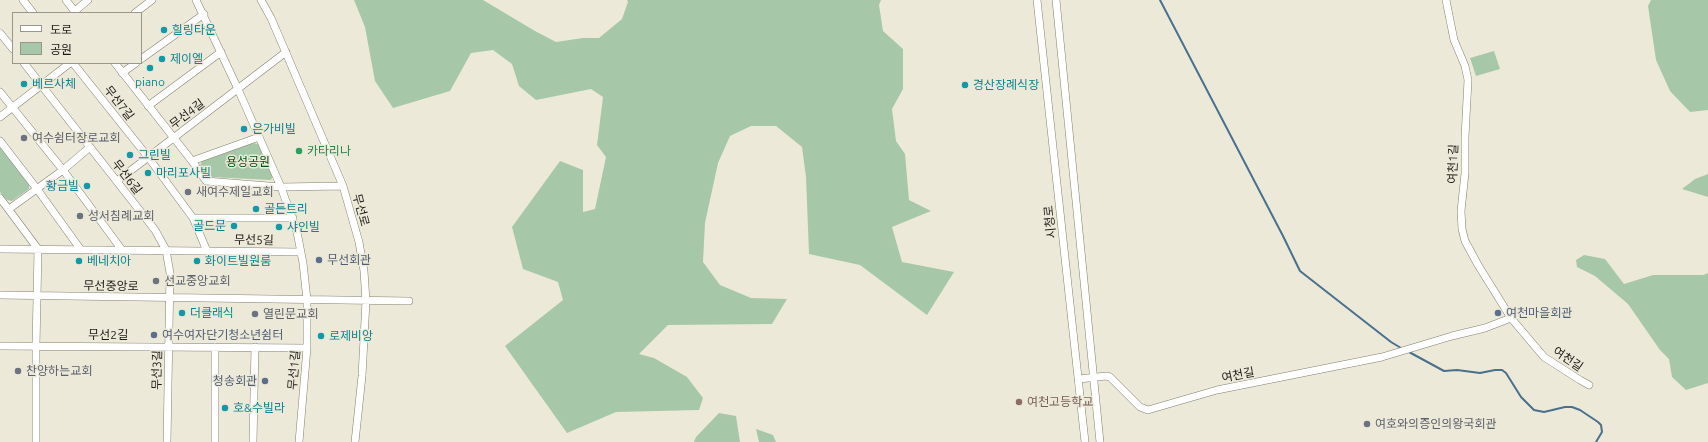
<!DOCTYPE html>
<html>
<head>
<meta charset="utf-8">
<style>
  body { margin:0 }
  #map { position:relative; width:1708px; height:442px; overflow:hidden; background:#ede9d9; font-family:Ubuntu,"Noto Sans KR",sans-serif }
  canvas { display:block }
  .legend { position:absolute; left:12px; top:12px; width:130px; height:52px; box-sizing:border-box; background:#ede9d9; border:1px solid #99978b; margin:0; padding:5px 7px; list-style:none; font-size:12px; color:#1c1b15 }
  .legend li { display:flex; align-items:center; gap:8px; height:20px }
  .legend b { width:20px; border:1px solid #99978b }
</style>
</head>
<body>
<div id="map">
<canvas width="1708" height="442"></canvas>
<ul class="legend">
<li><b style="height:5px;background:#fff"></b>도로</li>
<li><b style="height:11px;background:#a7c8a8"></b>공원</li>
</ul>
</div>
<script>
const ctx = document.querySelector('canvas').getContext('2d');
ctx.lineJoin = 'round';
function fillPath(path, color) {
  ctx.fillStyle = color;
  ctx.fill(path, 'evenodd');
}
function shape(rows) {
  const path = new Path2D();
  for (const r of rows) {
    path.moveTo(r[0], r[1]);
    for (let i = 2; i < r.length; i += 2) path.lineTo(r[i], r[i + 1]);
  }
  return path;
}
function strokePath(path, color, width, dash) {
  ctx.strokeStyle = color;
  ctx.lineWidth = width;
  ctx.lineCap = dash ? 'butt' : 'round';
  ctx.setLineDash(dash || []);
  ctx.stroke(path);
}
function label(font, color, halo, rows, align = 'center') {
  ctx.font = font + ' Ubuntu,"Noto Sans KR",sans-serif';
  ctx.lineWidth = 3;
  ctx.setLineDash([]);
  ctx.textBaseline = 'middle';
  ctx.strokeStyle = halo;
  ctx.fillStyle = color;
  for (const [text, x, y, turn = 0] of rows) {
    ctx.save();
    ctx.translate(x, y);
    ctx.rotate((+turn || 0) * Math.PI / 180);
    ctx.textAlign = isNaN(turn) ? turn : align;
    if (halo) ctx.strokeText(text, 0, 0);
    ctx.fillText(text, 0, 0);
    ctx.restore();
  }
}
fillPath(shape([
  [354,0,483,0,535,31,556,42,583,38,599,38,622,19,628,2,627,0,881,0,879,5,883,31,903,49,903,89,892,109,896,141,905,154,909,200,931,211,892,227,902,262,954,272,927,315,860,265,809,254,806,177,802,147,776,126,751,126,730,136,718,163,705,223,703,262,720,285,751,298,787,299,772,324,668,325,639,354,654,358,687,377,703,398,699,410,616,412,567,433,505,346,563,300,558,282,523,269,512,227,560,161,583,170,583,212,595,209,606,157,597,145,603,97,591,89,536,100,519,86,512,64,493,50,471,53,450,91,393,108,375,81,365,27],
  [1651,0,1708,0,1708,110,1690,112,1670,91,1656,60,1648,6],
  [1494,51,1500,69,1476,76,1470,58],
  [253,143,258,144,273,176,271,180,210,177,207,175,200,166,202,160],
  [0,147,29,184,29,189,12,201,7,200,0,192],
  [1708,174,1708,197,1682,189,1695,179],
  [1584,255,1605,259,1624,284,1653,275,1703,275,1708,273,1708,383,1686,390,1672,377,1669,359,1660,350,1628,304,1595,276,1577,267,1576,260],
  [719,413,736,416,740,442,694,442,696,437],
  [756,429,773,435,776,442,759,442]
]), '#a7c8a8');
strokePath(shape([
  [1160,0,1283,236,1300,271,1391,342,1401,348],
  [1409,352,1444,371,1457,370,1480,373,1495,370,1502,370,1506,373,1521,397,1534,410,1544,412,1565,407,1572,407,1580,410,1598,422,1601,425,1602,432,1596,442]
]), '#49718e', 2);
const minor = shape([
  [23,0,33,13],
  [66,0,76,13],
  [196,0,238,89,281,187,297,232,303,263,307,300,307,348,299,442],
  [261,0,271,18,343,186,359,242,364,271,366,301,362,376,355,442],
  [1037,0,1085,442],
  [1056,0,1100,442],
  [1446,0,1454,40,1465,66,1468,80,1465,137,1465,173,1461,211,1462,229,1465,241,1478,265,1511,318],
  [75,11,88,0],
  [135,13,152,0],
  [0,33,13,49],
  [141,59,204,14],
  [24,63,155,230,166,250,170,273,167,442],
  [73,63,148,157,193,218,207,251],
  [115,63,192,161,206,181,281,187,343,186],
  [122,73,136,63],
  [0,92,63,170,122,250],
  [148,106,221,52],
  [0,117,70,63],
  [0,141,37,189,81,250],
  [192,161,259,137],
  [117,181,286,52],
  [0,198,38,249,36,346,36,442],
  [9,209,63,170,90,147],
  [193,218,293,218],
  [0,249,301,252],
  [0,295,409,301],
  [0,346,307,348],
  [1079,379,1106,376,1110,377,1140,407,1148,410,1217,390,1382,357,1452,336,1485,328,1511,318,1544,357,1580,380,1589,385],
  [215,442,215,347],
  [253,442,255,347]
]);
strokePath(minor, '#838071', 8);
strokePath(minor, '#fff', 7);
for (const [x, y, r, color] of [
  [164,30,4,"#0f9aa8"],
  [162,59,4,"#0f9aa8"],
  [150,68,4,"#0f9aa8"],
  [24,84,4,"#0f9aa8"],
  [965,85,4,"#0f9aa8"],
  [244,129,4,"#0f9aa8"],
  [24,138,4,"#6b7280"],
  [299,151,4,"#2e9e5b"],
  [130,155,4,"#0f9aa8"],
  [148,173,4,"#0f9aa8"],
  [87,186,4,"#0f9aa8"],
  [188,192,4,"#6b7280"],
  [256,209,4,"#0f9aa8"],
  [80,216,4,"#6b7280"],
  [234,226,4,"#0f9aa8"],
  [279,227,4,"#0f9aa8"],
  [319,260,4,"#5c6f8a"],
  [79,261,4,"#0f9aa8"],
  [197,261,4,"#0f9aa8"],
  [156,281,4,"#6b7280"],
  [182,313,4,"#0f9aa8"],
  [1498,313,4,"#5c6f8a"],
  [255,314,4,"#6b7280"],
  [154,335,4,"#5c6f8a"],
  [321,336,4,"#0f9aa8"],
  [18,371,4,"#6b7280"],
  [265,381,4,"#5c6f8a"],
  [1019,402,4,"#8d6e63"],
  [225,408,4,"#0f9aa8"],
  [1367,424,4,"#6b7280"]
]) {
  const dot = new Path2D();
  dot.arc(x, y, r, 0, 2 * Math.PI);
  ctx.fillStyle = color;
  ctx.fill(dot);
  strokePath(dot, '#ede9d9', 1.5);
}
label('12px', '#0d838f', '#ede9d9', [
  ["힐링타운",172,30],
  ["제이엘",170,59],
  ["piano",150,82,"center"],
  ["베르사체",32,84],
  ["경산장례식장",973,85],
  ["은가비빌",252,129],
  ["그린빌",138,155],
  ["마리포사빌",156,173],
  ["황금빌",79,186,"right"],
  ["골든트리",264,209],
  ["골드문",226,226,"right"],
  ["샤인빌",287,227],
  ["베네치아",87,261],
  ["화이트빌원룸",205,261],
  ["더클래식",190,313],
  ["로제비앙",329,336],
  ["호&수빌라",233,408]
], 'left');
label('12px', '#1c1b15', '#ede9d9', [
  ["무선7길",119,103,52],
  ["무선4길",187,114,-37],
  ["여천1길",1453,164,-88],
  ["무선6길",127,177,52],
  ["무선로",361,210,75],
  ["시청로",1050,222,-96],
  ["무선5길",254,240,1],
  ["무선중앙로",111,286,1],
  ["무선2길",108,335],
  ["여천길",1568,359,34],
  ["무선3길",157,370,-89],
  ["무선1길",294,370,-85],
  ["여천길",1238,375,-11]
]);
label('12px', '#5b616d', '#ede9d9', [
  ["여수쉼터장로교회",32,138],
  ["새여수제일교회",196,192],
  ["성서침례교회",88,216],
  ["선교중앙교회",164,281],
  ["열린문교회",263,314],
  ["찬양하는교회",26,371],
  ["여호와의증인의왕국회관",1375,424]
], 'left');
label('12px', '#27864d', '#ede9d9', [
  ["카타리나",307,151]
], 'left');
label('12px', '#005516', '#ede9d9', [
  ["용성공원",248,162]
]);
label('12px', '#4e5e75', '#ede9d9', [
  ["무선회관",327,260],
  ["여천마을회관",1506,313],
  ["여수여자단기청소년쉼터",162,335],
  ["청송회관",257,381,"right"]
], 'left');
label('12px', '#785e54', '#ede9d9', [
  ["여천고등학교",1027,402]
], 'left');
</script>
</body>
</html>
